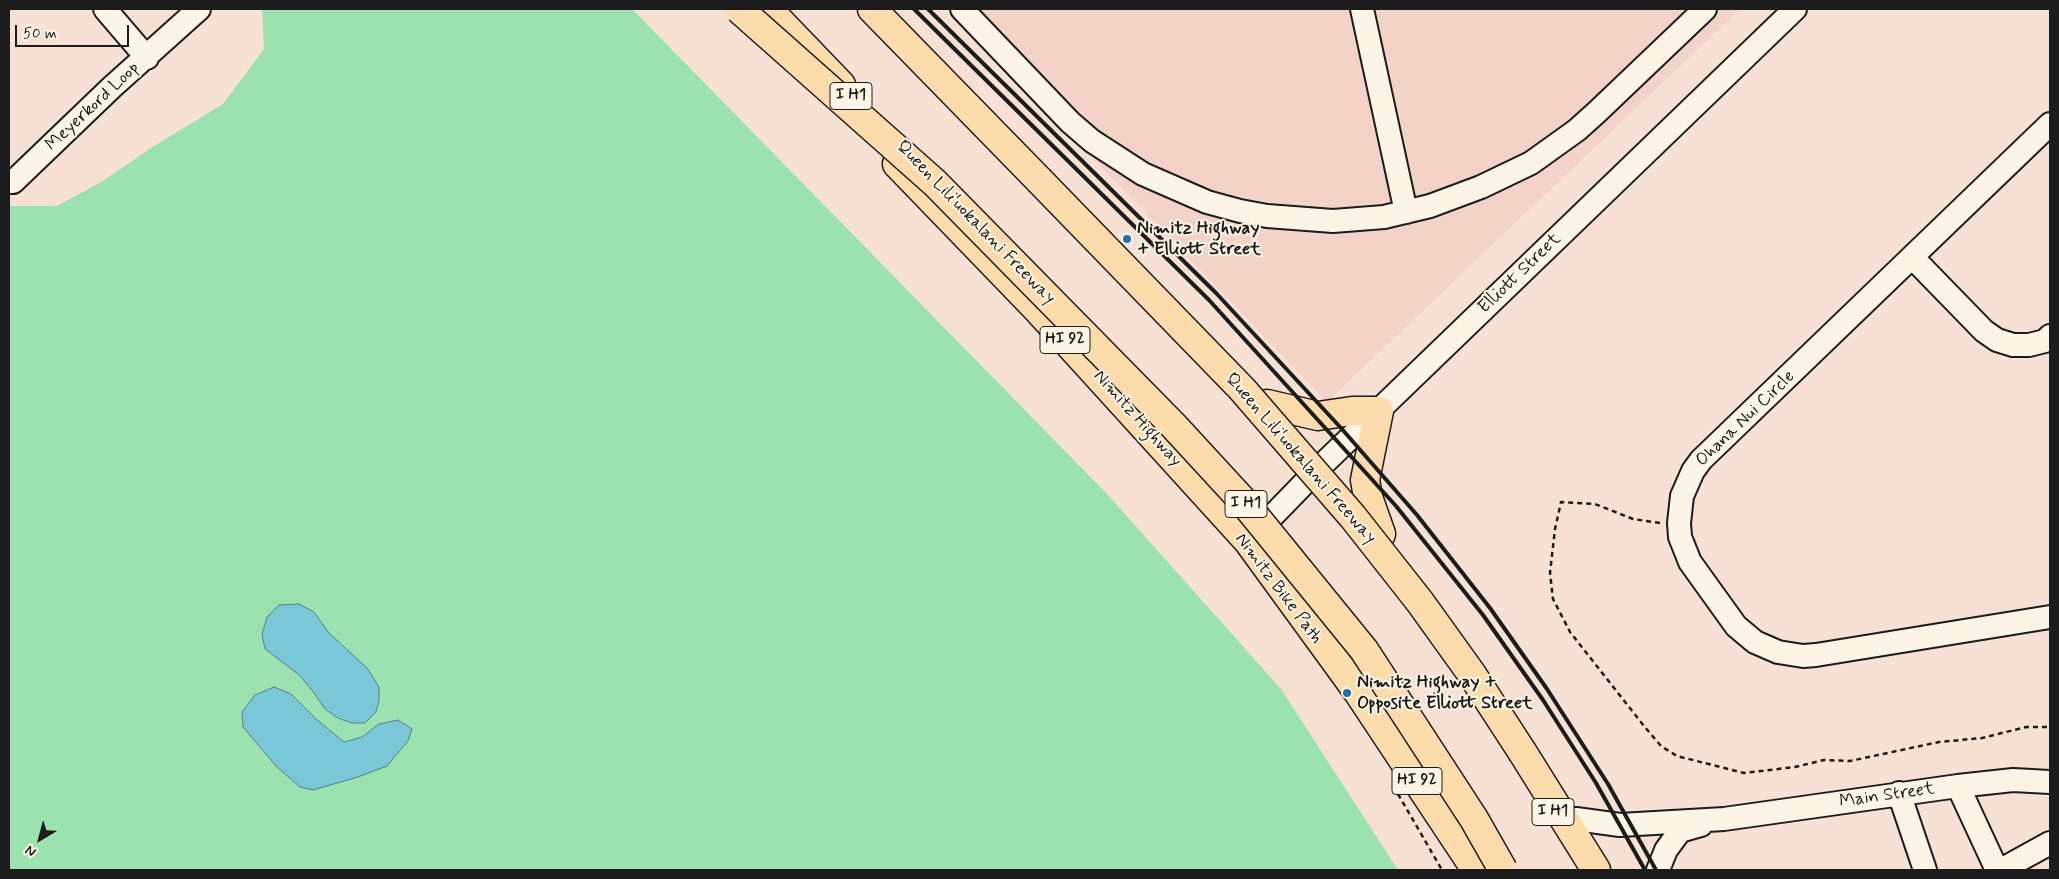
<!DOCTYPE html>
<html>
<head>
<meta charset="utf-8">
<style>
  body { margin:0 }
  #map { position:relative; width:2059px; height:879px; overflow:hidden; background:#f7e0d4; font-family:Mynerve,sans-serif }
  canvas { display:block }
  .frame { position:absolute; inset:0; border:10px solid #1c1c1c; pointer-events:none }
  .north { position:absolute; left:15px; top:814px; width:50px; height:50px; -webkit-text-stroke:4px #fcf5e5; paint-order:stroke; rotate:217deg; font-size:14px; font-weight:700; line-height:20px; text-align:center; color:#1c1c1c }
  .north::after { content:''; display:block; margin:auto; width:18px; height:22px; background:#1c1c1c; clip-path:polygon(50% 0,100% 100%,50% 72%,0 100%) }
  .scale { position:absolute; left:15px; top:25px; width:114px; height:22px; box-sizing:border-box; border:2px solid #1c1c1c; border-top:0; padding-left:6px; font-size:15px; line-height:18px; white-space:nowrap; color:#1c1c1c; -webkit-text-stroke:4px #fcf5e5; paint-order:stroke }
</style>
</head>
<body>
<div id="map">
<canvas width="2059" height="879"></canvas>
<div class="frame"></div>
<div class="north">N</div>
<div class="scale">50 m</div>
</div>
<script>
const ctx = document.querySelector('canvas').getContext('2d');
ctx.lineJoin = 'round';
function fillPath(path, color) {
  ctx.fillStyle = color;
  ctx.fill(path, 'evenodd');
}
function shape(rows) {
  const path = new Path2D();
  for (const r of rows) {
    path.moveTo(r[0], r[1]);
    for (let i = 2; i < r.length; i += 2) path.lineTo(r[i], r[i + 1]);
  }
  return path;
}
function strokePath(path, color, width, dash) {
  ctx.strokeStyle = color;
  ctx.lineWidth = width;
  ctx.lineCap = dash ? 'butt' : 'round';
  ctx.setLineDash(dash || []);
  ctx.stroke(path);
}
function label(font, color, halo, rows, align = 'center') {
  ctx.font = font + ' Mynerve,sans-serif';
  ctx.lineWidth = 4;
  ctx.setLineDash([]);
  ctx.textBaseline = 'middle';
  ctx.strokeStyle = halo;
  ctx.fillStyle = color;
  for (const [text, x, y, turn = 0] of rows) {
    ctx.save();
    ctx.translate(x, y);
    ctx.rotate((+turn || 0) * Math.PI / 180);
    ctx.textAlign = isNaN(turn) ? turn : align;
    if (halo) ctx.strokeText(text, 0, 0);
    ctx.fillText(text, 0, 0);
    ctx.restore();
  }
}
fillPath(shape([
  [950,9,1740,9,1327,402]
]), '#f3d2c8');
fillPath(shape([
  [262,9,632,9,1107,494,1281,689,1398,870,9,870,9,206,57,206,103,181,151,148,223,104,264,49]
]), '#9be2b0');
const water = shape([
  [299,604,314,612,329,633,368,669,379,687,379,701,376,712,365,723,352,723,338,718,325,709,312,690,298,674,265,649,262,634,267,617,279,605,299,604],
  [274,687,291,694,316,719,344,742,362,737,379,724,398,720,412,729,408,741,387,766,358,777,313,790,300,787,276,766,243,727,242,712,255,695,274,687]
]);
fillPath(water, '#79c7d7');
strokePath(water, '#54838c', 1);
const minor = shape([
  [105,9,147,58],
  [962,9,1070,122,1092,141,1143,174,1207,202,1240,211,1267,216,1333,221,1384,217,1430,206,1481,187,1531,163,1577,130,1597,112,1705,9],
  [1362,9,1406,212],
  [2050,124,1701,460,1693,471,1682,496,1679,523,1680,537,1690,562,1736,626,1755,642,1778,652,1803,656,1816,655,2050,617],
  [9,182,13,182,112,87,199,9],
  [1913,258,1984,331,1997,340,2013,345,2029,345,2045,341,2050,336],
  [1251,538,1321,466,1795,9],
  [1958,786,1997,870],
  [1899,793,1925,870],
  [1576,819,1620,825,1724,819,1958,786,2013,780,2050,782],
  [1658,870,1666,850,1680,831,1701,825],
  [2001,870,2050,843]
]);
const major = shape([
  [897,164,1038,310,1248,541,1358,692,1476,870],
  [1267,404,1318,416,1352,411,1379,411,1365,480,1368,497,1381,534]
]);
const highway = shape([
  [768,9,841,85],
  [872,9,1039,180],
  [1523,753,1596,870]
]);
strokePath(minor, '#1c1c1c', 26);
strokePath(major, '#1c1c1c', 31);
strokePath(highway, '#1c1c1c', 31);
strokePath(shape([
  [1660,523,1633,519,1595,504,1561,502,1555,529,1550,573,1553,599,1570,632,1644,726,1661,746,1677,756,1744,773,1795,767,1824,760,1850,761,1939,742,1982,738,2026,727,2050,727],
  [1398,794,1442,870]
]), '#1c1c1c', 2.5, [5, 4]);
strokePath(minor, '#fcf5e5', 22);
strokePath(major, '#fcdcac', 28);
strokePath(highway, '#fcdcac', 28);
strokePath(shape([
  [914,9,1209,300,1396,506,1483,615,1543,700,1596,783,1645,870],
  [928,9,1216,293,1341,428,1417,515,1490,608,1547,689,1608,784,1656,870]
]), '#1c1c1c', 4);
const highwayBridge = shape([
  [739,9,935,183,1173,425,1242,500,1364,650,1474,819,1503,870],
  [1039,180,1242,389,1353,517,1420,602,1471,673,1523,753]
]);
strokePath(highwayBridge, '#1c1c1c', 31, []);
strokePath(highwayBridge, '#fcdcac', 28);
for (const [x, y, r, color] of [
  [1127,239,5,"#1f6fb2"],
  [1347,693,5,"#1f6fb2"]
]) {
  const dot = new Path2D();
  dot.arc(x, y, r, 0, 2 * Math.PI);
  ctx.fillStyle = color;
  ctx.fill(dot);
  strokePath(dot, '#fcf5e5', 2);
}
for (const [x, y, w] of [
  [851,96,42],
  [1065,340,50],
  [1246,504,42],
  [1417,781,50],
  [1553,812,42]
]) {
  const box = new Path2D();
  box.roundRect(x - w / 2, y - 13.5, w, 27, 4);
  ctx.fillStyle = '#fcf5e5';
  ctx.fill(box);
  strokePath(box, '#1c1c1c', 1);
}
label('bold 16px', '#1c1c1c', null, [
  ["I H1",851,96],
  ["HI 92",1065,340],
  ["I H1",1246,504],
  ["HI 92",1417,781],
  ["I H1",1553,812]
]);
label('18px', '#1c1c1c', '#fcf5e5', [
  ["Meyerkord Loop",93,107,-43],
  ["Queen Liliʻuokalani Freeway",975,223,46],
  ["Elliott Street",1520,274,-44],
  ["Nimitz Highway",1137,419,48],
  ["Ohana Nui Circle",1746,419,-44],
  ["Queen Liliʻuokalani Freeway",1300,459,49],
  ["Nimitz Bike Path",1278,589,53],
  ["Main Street",1887,796,-8]
]);
label('bold 18px', '#1c1c1c', '#fcf5e5', [
  ["Nimitz Highway",1137,229],
  ["+ Elliott Street",1137,250],
  ["Nimitz Highway +",1357,683],
  ["Opposite Elliott Street",1357,704]
], 'left');
</script>
</body>
</html>
